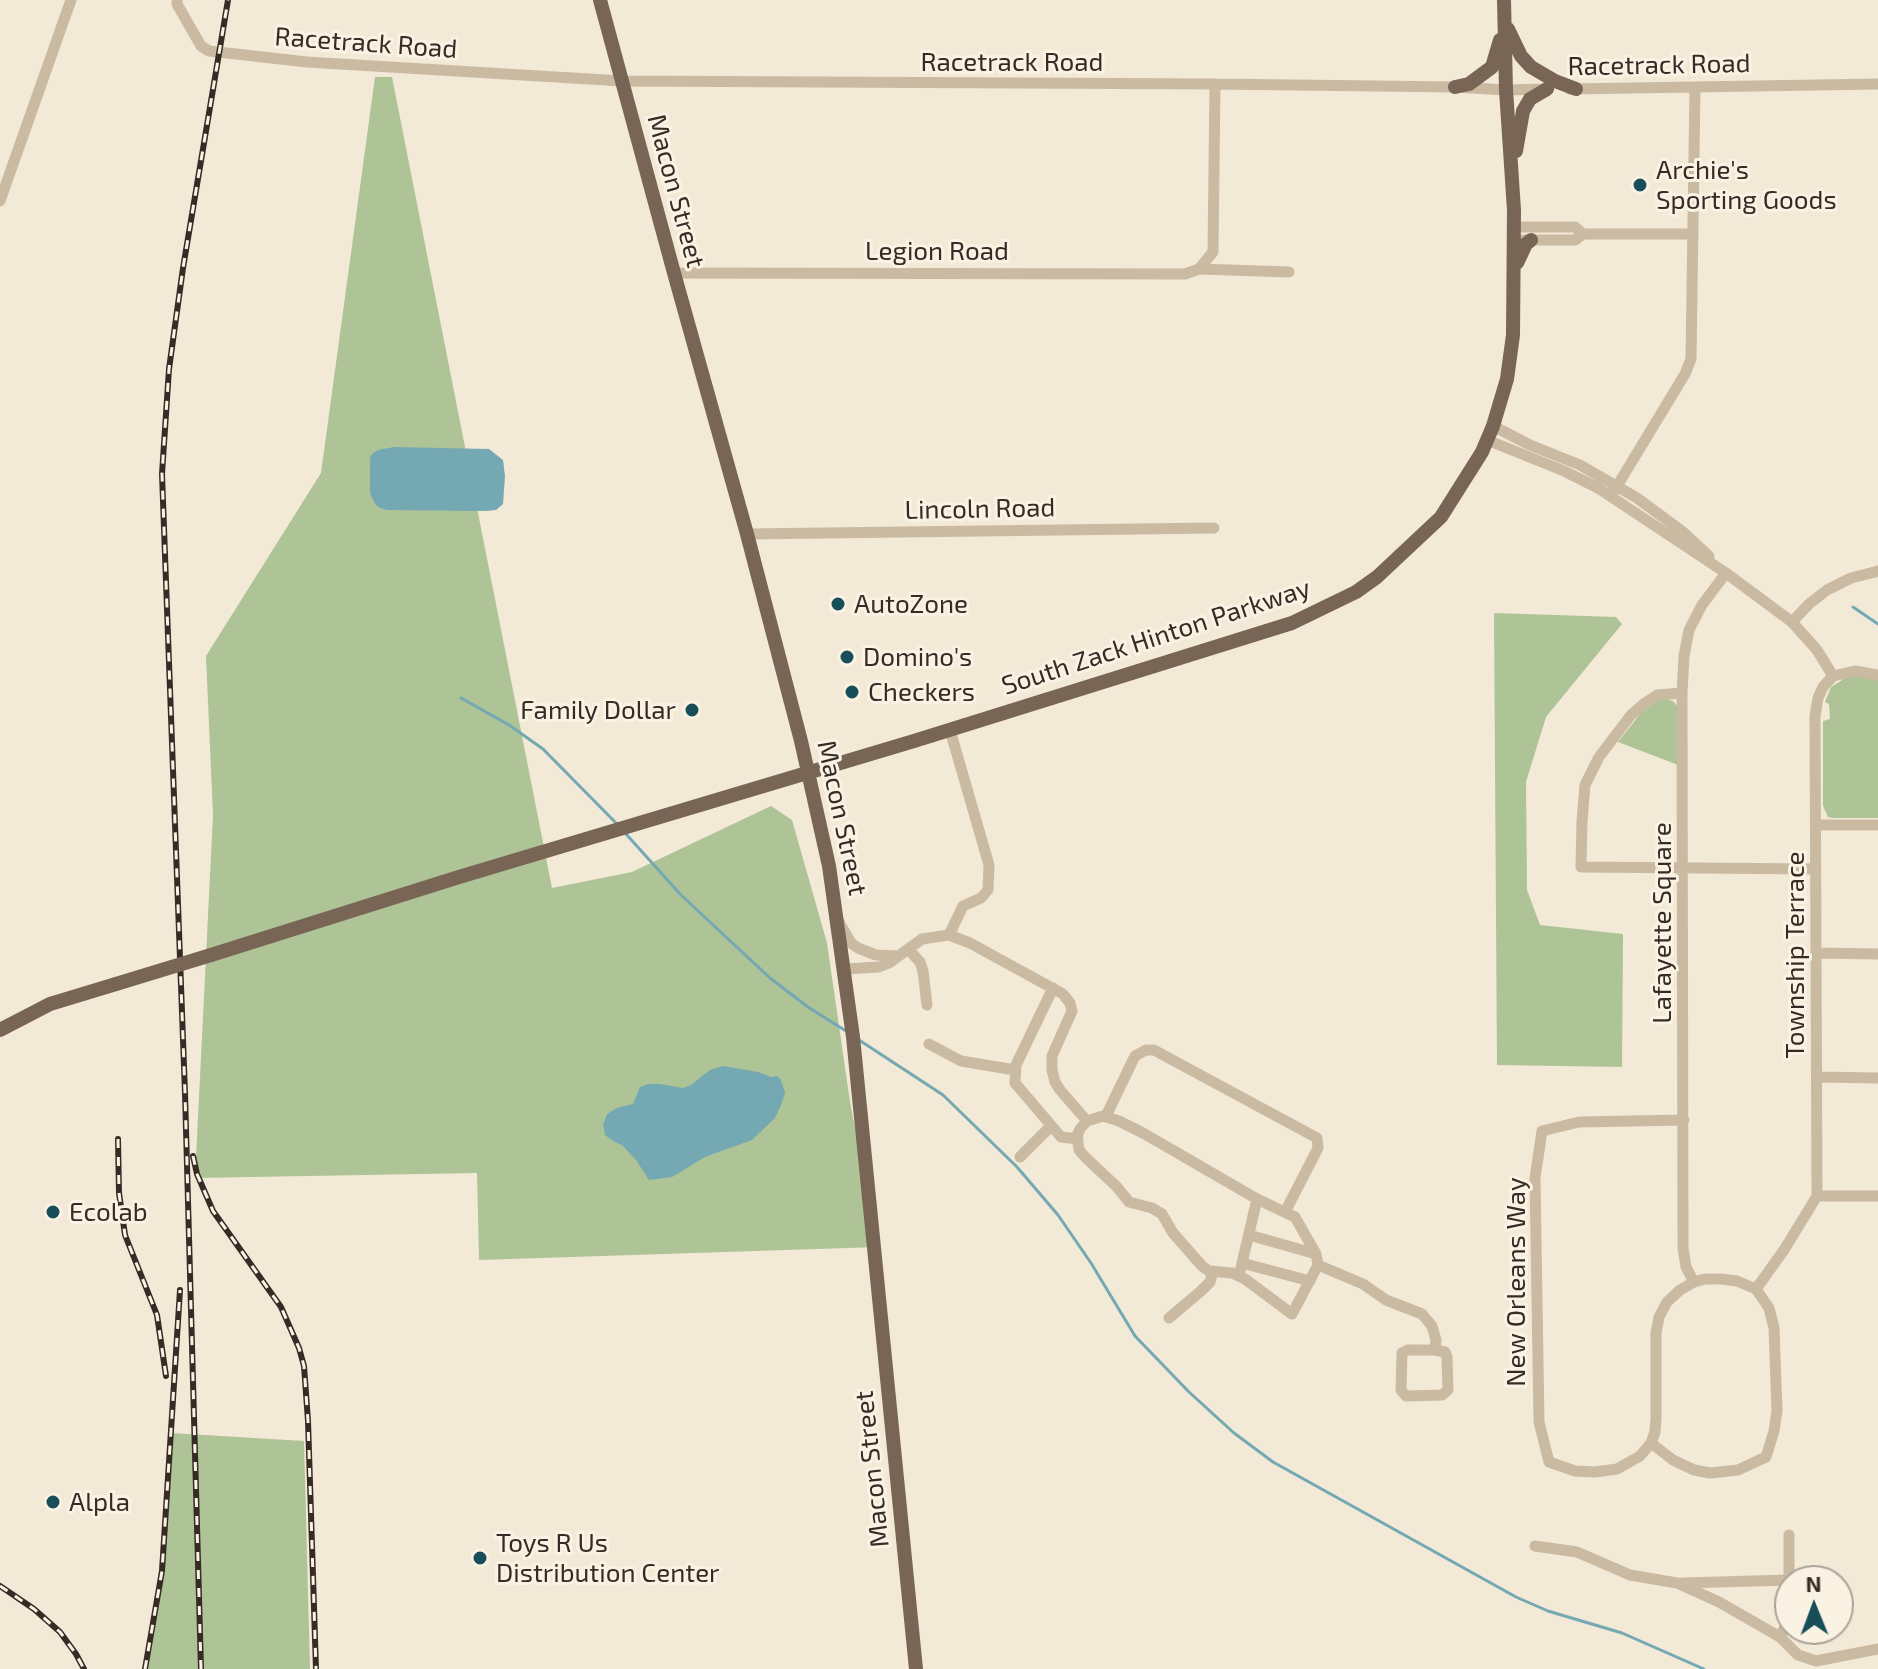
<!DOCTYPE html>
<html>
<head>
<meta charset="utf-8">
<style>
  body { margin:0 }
  #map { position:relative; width:1878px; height:1669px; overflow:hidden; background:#f3e9d7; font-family:"Exo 2",sans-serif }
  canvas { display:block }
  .north { position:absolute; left:1774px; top:1565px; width:80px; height:80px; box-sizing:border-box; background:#faf3e4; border:2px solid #aca398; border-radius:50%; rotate:359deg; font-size:22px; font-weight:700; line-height:32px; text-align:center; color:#362c25 }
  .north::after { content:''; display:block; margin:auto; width:28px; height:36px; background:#184e5a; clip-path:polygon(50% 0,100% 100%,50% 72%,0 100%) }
</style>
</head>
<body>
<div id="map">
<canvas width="1878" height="1669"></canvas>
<div class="north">N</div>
</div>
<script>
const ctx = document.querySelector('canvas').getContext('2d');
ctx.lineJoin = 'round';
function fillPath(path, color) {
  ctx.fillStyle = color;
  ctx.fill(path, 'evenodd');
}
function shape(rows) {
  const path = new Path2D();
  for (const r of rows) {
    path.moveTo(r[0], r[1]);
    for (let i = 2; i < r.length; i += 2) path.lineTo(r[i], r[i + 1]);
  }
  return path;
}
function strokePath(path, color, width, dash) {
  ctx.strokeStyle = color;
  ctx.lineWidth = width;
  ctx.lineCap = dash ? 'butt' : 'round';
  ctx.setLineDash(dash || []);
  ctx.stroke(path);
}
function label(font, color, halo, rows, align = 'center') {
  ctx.font = font + ' "Exo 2",sans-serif';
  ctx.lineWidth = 6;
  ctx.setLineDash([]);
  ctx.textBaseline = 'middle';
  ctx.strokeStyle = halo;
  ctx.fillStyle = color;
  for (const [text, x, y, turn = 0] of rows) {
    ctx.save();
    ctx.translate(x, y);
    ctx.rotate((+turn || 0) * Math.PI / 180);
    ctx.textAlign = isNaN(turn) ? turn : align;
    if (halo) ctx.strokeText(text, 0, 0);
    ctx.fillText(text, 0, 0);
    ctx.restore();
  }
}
fillPath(shape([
  [375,77,392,77,552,888,632,872,771,806,792,820,827,943,850,1102,878,1247,479,1260,477,1173,195,1178,213,815,206,656,321,473],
  [1494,613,1616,617,1622,624,1546,717,1526,782,1527,890,1540,925,1623,934,1622,1067,1497,1065],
  [1859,674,1878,679,1878,818,1833,818,1828,817,1823,806,1823,721,1830,719,1829,704,1825,702,1831,687,1847,677],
  [1665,699,1673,701,1677,706,1678,765,1618,742,1640,714,1657,700],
  [171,1433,304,1441,310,1669,145,1669,156,1605]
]), '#aec396');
fillPath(shape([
  [394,447,489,449,503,460,505,476,503,504,496,510,485,511,387,510,380,508,375,504,370,493,370,458,372,454,378,450],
  [723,1066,758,1072,771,1077,777,1076,781,1080,785,1093,781,1105,775,1118,752,1140,705,1157,672,1177,649,1180,636,1160,622,1145,613,1141,605,1135,603,1125,607,1114,617,1108,633,1104,640,1087,648,1084,660,1084,683,1088,691,1085,710,1070]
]), '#74a8b2');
strokePath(shape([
  [1853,607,1878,624],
  [461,698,509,725,543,749,618,825],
  [626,834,681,895,770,978,808,1007,846,1031],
  [859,1040,943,1095,1017,1167,1058,1215,1091,1263,1135,1336,1189,1392,1234,1433,1273,1462,1516,1597,1548,1611,1622,1633,1704,1669]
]), '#74a8b2', 3);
strokePath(shape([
  [177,0,177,4,201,46,209,51,307,62,622,81,1215,84,1455,87,1506,90,1545,89],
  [1570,89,1878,84],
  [0,201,71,0],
  [1513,227,1575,227,1583,234],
  [1523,240,1575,240,1583,234,1693,234],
  [1199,269,1213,252,1215,84],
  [674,273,1185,274,1199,269,1289,272],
  [1493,426,1530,445,1580,465,1637,498,1683,532,1709,556],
  [1487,440,1564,471,1598,488,1726,573,1792,622,1817,650,1833,676,1823,687,1818,698,1815,716,1817,1196,1784,1250,1756,1289],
  [1611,496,1685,374,1691,359,1695,87],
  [747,534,1214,528],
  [1792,622,1809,604,1827,590,1851,578,1878,571],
  [1833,676,1855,671,1878,675],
  [1682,693,1657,695,1645,703,1631,715,1599,757,1585,785,1582,821,1581,867,1816,869],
  [1816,825,1878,825],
  [839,922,851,943,858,948,876,955,898,956],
  [949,935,963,906,981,898,988,890,989,865,950,730],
  [908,949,920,962,923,971,927,1005],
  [1817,953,1878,954],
  [844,969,879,967,889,963,922,939,949,935,970,943,1063,994,1070,1003,1072,1011,1052,1056,1052,1070,1055,1082,1060,1090,1087,1121],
  [1053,988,1016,1065,1015,1083,1061,1137,1078,1139],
  [929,1044,961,1061,1015,1070],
  [1818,1077,1878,1078],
  [1103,1116,1119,1121,1143,1133,1257,1199,1295,1217,1316,1254,1318,1265,1292,1314,1245,1279,1232,1273,1209,1271,1202,1266,1173,1233,1162,1214,1152,1208,1129,1202,1117,1187,1086,1158,1079,1150,1077,1136,1080,1129,1087,1121,1103,1116],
  [1106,1116,1135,1056,1146,1050,1154,1050,1317,1138,1318,1148,1285,1212],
  [1020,1157,1051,1126],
  [1817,1196,1878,1196],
  [1249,1235,1316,1254],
  [1242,1263,1310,1281],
  [1318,1265,1363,1284,1386,1300,1422,1314,1432,1326,1436,1340,1435,1350],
  [1239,1276,1257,1199],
  [1705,1279,1721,1279,1737,1281,1756,1289,1769,1308,1774,1328,1777,1411,1774,1431,1766,1457,1738,1470,1710,1473,1694,1470,1673,1460,1651,1443,1655,1432,1656,1418,1656,1333,1659,1317,1667,1302,1680,1290,1694,1282,1705,1279],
  [1694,1282,1686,1267,1683,1248,1682,693,1684,656,1689,630,1702,605,1726,573],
  [1169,1318,1201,1291,1210,1282,1213,1271],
  [1408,1350,1435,1350,1445,1352,1447,1357,1448,1390,1442,1395,1406,1396,1401,1390,1402,1353,1408,1350],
  [1651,1443,1640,1456,1617,1469,1595,1472,1575,1471,1549,1462,1539,1422,1535,1178,1542,1131,1579,1122,1684,1120],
  [1535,1546,1577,1552,1630,1575,1677,1583,1719,1602,1780,1637,1798,1655,1816,1661,1878,1649],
  [1682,1583,1790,1580],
  [1780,1637,1789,1618,1789,1535]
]), '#cbbaa2', 11);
strokePath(shape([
  [600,0,674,273,747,534,801,741,829,866,853,1037,916,1669],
  [1508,29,1521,56,1531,67,1555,81,1576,89],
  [1455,87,1469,84,1492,67,1500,40],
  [1516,151,1523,111,1530,99,1547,89],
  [1517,263,1526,244,1531,240],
  [211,955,459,877,914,741,1292,623,1356,592,1377,577,1441,517,1482,452,1493,426,1507,379,1513,335,1514,210,1506,90,1504,0],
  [0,1030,50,1004,116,984]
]), '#796555', 14);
const rail = shape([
  [118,1139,119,1193,125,1235,157,1315,166,1376],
  [193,1156,197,1174,213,1211,281,1307,299,1348,304,1366,308,1421,316,1669],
  [0,1586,34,1609,60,1632,76,1654,84,1669],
  [145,1669,162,1571,180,1290],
  [201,1669,185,1093,162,474,169,369,183,268,228,0]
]);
strokePath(rail, '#362c25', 6);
strokePath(rail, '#faf3e4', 3, [9]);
strokePath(shape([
  [116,984,211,955]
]), '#796555', 14);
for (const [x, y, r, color] of [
  [1640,185,8,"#184e5a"],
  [838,604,8,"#184e5a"],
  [847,657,8,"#184e5a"],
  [852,692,8,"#184e5a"],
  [692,710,8,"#184e5a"],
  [53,1212,8,"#184e5a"],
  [53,1502,8,"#184e5a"],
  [480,1558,8,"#184e5a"]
]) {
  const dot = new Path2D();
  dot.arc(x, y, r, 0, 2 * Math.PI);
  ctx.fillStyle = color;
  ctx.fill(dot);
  strokePath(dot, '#faf3e4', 3);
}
label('26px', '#362c25', '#faf3e4', [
  ["Racetrack Road",366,43,4],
  ["Racetrack Road",1012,62],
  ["Racetrack Road",1659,65,-1],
  ["Macon Street",676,191,75],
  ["Legion Road",937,251],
  ["Lincoln Road",980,509,-1],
  ["South Zack Hinton Parkway",1156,637,-18],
  ["Macon Street",842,818,78],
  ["Lafayette Square",1662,923,-90],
  ["Township Terrace",1795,955,-90],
  ["New Orleans Way",1516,1282,-90],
  ["Macon Street",872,1469,-96]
]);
label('26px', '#362c25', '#faf3e4', [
  ["Archie's",1656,170],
  ["Sporting Goods",1656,200],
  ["AutoZone",854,604],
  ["Domino's",863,657],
  ["Checkers",868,692],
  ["Family Dollar",676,710,"right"],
  ["Ecolab",69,1212],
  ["Alpla",69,1502],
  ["Toys R Us",496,1543],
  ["Distribution Center",496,1573]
], 'left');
</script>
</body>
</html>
